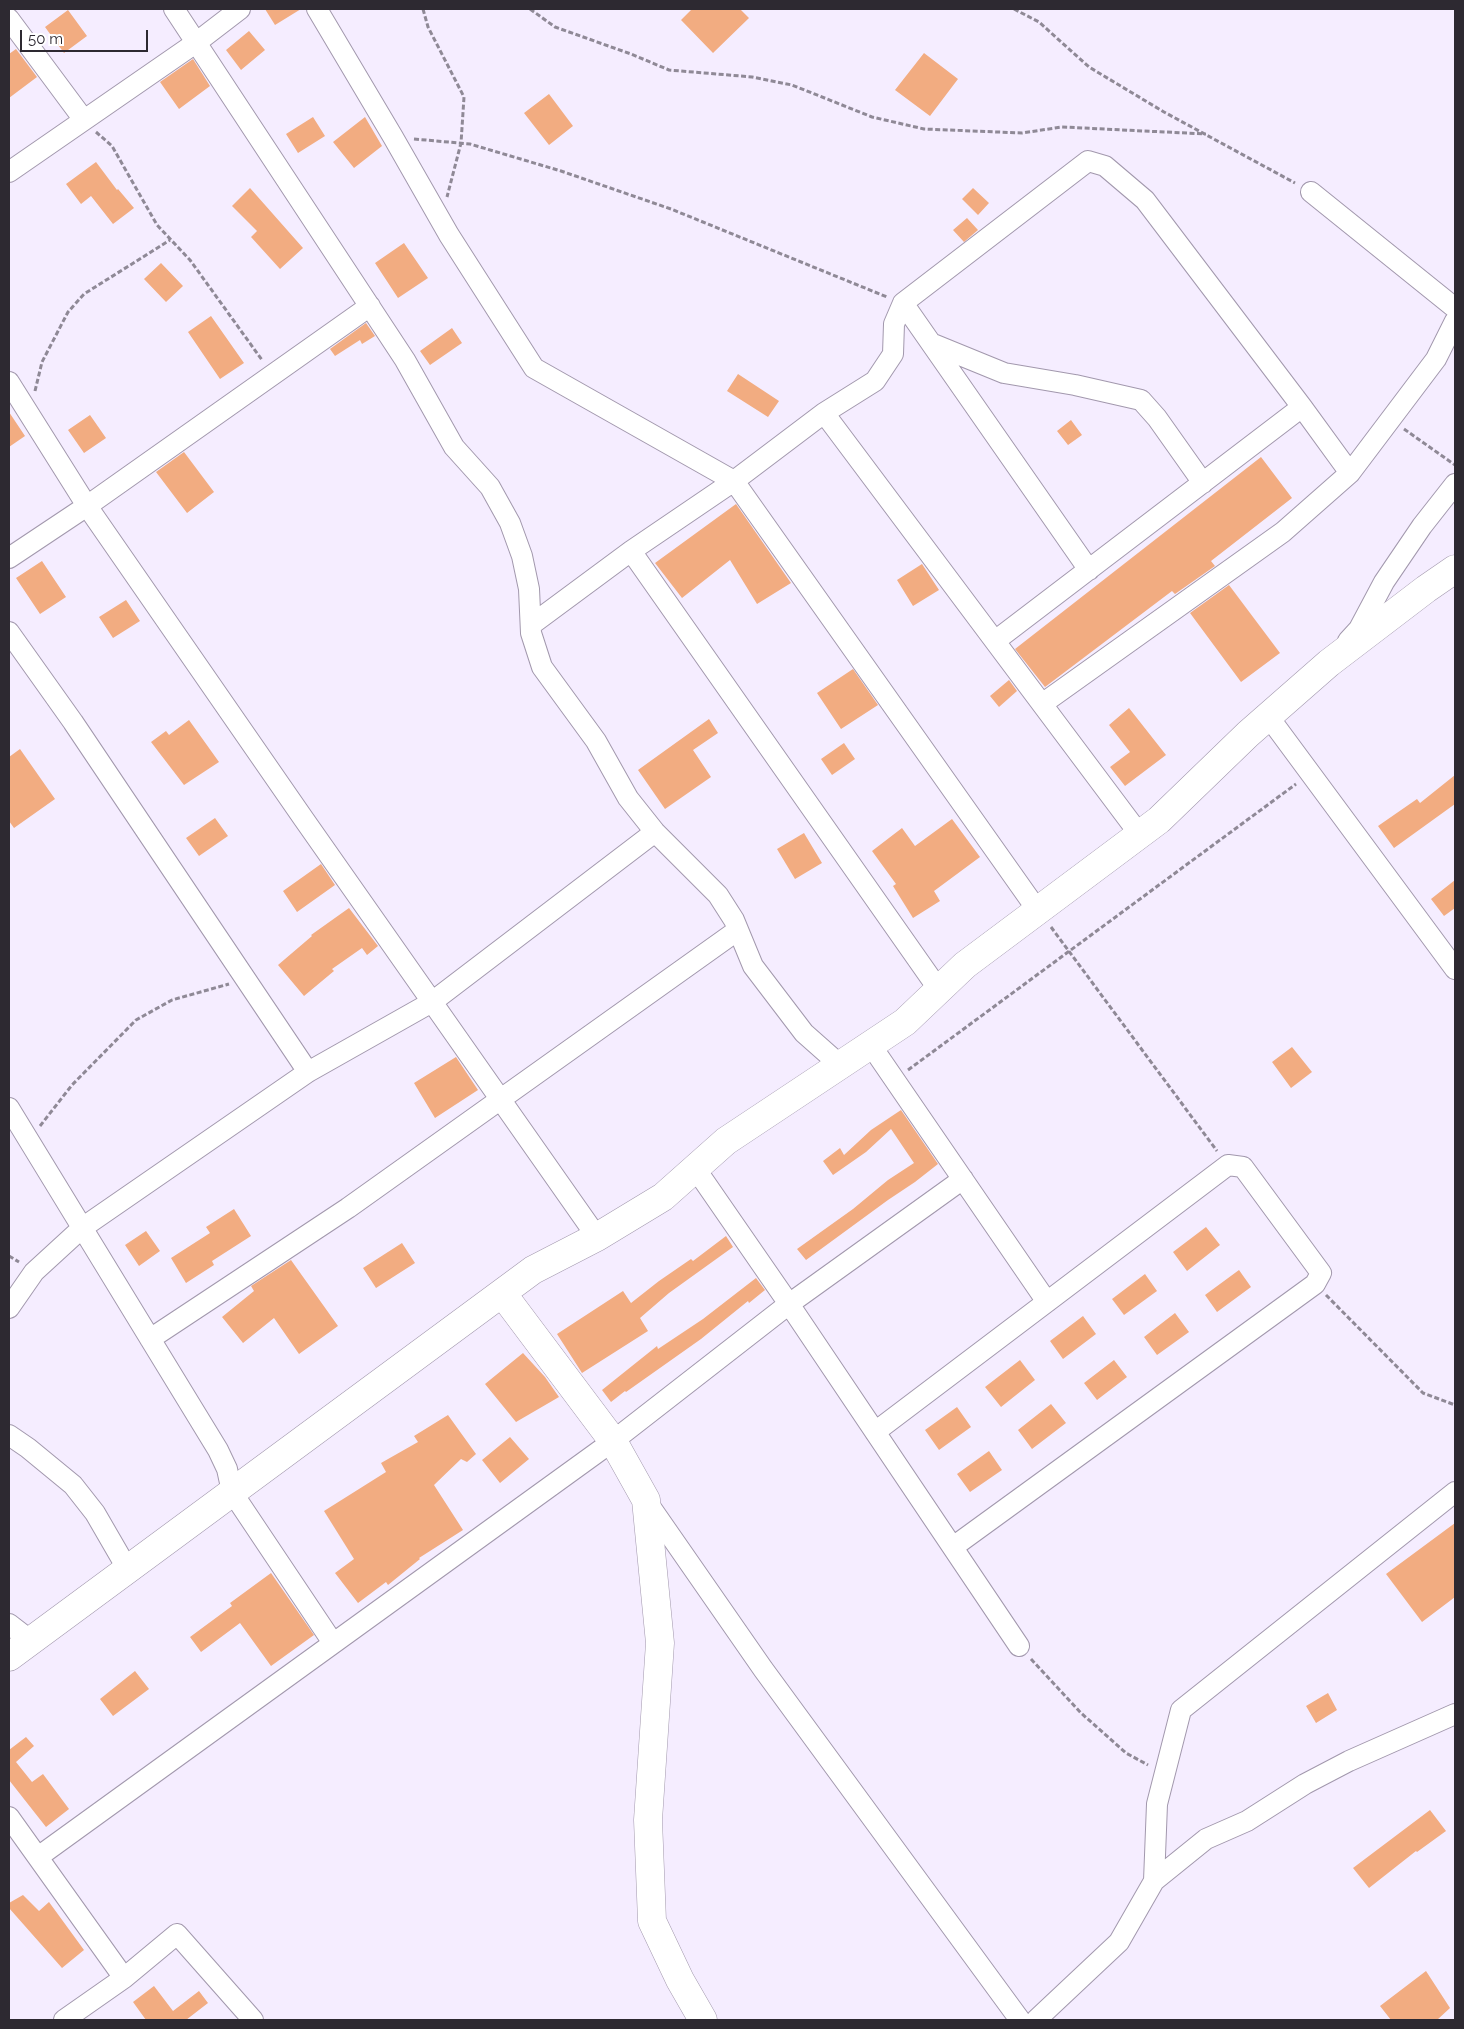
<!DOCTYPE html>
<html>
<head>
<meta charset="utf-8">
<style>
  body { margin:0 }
  #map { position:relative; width:1464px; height:2029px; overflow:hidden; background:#f5edff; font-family:Raleway,sans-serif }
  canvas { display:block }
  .frame { position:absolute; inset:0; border:10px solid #2d2931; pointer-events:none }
  .scale { position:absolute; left:20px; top:30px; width:128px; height:22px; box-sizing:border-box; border:2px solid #2d2931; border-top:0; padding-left:6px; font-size:15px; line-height:18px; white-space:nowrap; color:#2d2931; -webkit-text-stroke:4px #fff; paint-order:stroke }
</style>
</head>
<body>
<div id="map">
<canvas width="1464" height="2029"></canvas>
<div class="frame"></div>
<div class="scale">50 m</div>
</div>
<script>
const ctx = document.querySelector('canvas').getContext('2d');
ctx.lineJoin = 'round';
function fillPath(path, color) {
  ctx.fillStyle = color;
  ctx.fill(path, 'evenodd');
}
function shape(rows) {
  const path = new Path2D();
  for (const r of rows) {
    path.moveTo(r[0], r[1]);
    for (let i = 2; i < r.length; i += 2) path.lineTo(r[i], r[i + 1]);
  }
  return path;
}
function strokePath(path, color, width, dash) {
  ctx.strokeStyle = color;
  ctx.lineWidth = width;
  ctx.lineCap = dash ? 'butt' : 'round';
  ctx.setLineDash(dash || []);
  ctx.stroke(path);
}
fillPath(shape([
  [265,9,301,9,275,25],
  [692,9,740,9,749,18,713,53,681,20],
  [68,10,87,36,64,53,45,27],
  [249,31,265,50,241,70,226,50],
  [16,49,37,77,9,98,9,54],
  [924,53,958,79,930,116,895,90],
  [193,59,210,86,179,109,160,82],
  [549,94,573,126,549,145,524,113],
  [313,117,325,136,298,153,286,134],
  [365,117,382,146,354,168,333,142],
  [96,162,117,190,118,189,134,208,113,224,91,196,81,204,66,184],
  [250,188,303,248,280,269,251,237,257,231,232,206],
  [973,188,989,203,978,215,962,199],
  [967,218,978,230,964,242,953,230],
  [404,243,428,278,398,298,375,263],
  [161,263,183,286,166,302,144,279],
  [211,316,244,363,220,379,188,332],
  [366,323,375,336,362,344,360,340,335,356,330,349],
  [452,328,462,343,430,365,420,351],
  [738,374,779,401,768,417,727,391],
  [9,412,25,436,9,447],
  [90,415,106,438,84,453,68,430],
  [1071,420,1082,435,1068,445,1057,431],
  [184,452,214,492,187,513,156,472],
  [1261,457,1292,498,1211,561,1215,566,1175,594,1172,591,1045,687,1015,649],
  [736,504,791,583,757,604,730,560,682,598,655,563],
  [42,561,66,597,40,614,16,578],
  [922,564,939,590,913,606,897,580],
  [1229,585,1280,653,1241,682,1190,613],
  [126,600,140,621,113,638,99,617],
  [853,669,878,705,841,729,817,693],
  [1009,680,1017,691,999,707,990,696],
  [1129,708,1166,755,1125,786,1110,767,1130,752,1109,725],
  [709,719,718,733,693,750,711,777,665,809,638,770],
  [189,720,219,762,184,785,151,742,166,731,169,735],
  [844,743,855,759,832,775,821,759],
  [20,749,55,799,14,828,9,821,9,757],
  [1455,775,1455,804,1394,848,1378,826,1417,799,1420,803],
  [215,818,228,836,199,856,186,838],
  [952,819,980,857,934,891,940,901,913,918,893,886,896,884,872,851,902,828,915,846],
  [804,833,822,863,795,879,777,849],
  [321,864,335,885,297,912,283,891],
  [1455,880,1455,908,1444,916,1431,899],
  [349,908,378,946,367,955,362,948,332,969,334,971,304,996,278,965,312,936,311,935],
  [1292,1047,1312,1072,1291,1088,1272,1062],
  [456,1057,478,1090,435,1118,414,1083],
  [901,1110,938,1164,915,1182,888,1200,806,1260,797,1249,853,1209,888,1180,914,1163,891,1129,866,1152,833,1175,823,1161,840,1148,844,1155,871,1130],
  [234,1209,251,1236,212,1261,214,1265,186,1283,171,1258,210,1233,206,1227],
  [1206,1227,1220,1245,1187,1271,1173,1252],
  [146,1231,160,1251,139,1266,125,1245],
  [726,1236,733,1247,669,1293,640,1318,648,1331,582,1373,557,1334,623,1291,631,1303,659,1281,691,1259,693,1261],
  [402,1243,415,1263,376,1288,363,1268],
  [291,1260,338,1326,299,1354,274,1318,243,1343,222,1317,254,1291,251,1286],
  [1239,1270,1251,1287,1217,1312,1205,1295],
  [1145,1274,1157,1291,1124,1315,1112,1299],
  [756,1278,765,1290,749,1303,748,1301,701,1339,626,1392,625,1391,611,1402,602,1390,657,1346,658,1349,703,1319],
  [1175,1313,1189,1332,1157,1355,1144,1337],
  [1083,1316,1096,1334,1063,1359,1050,1341],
  [523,1353,545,1377,559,1397,516,1422,485,1384],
  [1020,1360,1035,1380,1001,1407,985,1387],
  [1114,1360,1127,1377,1097,1400,1084,1383],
  [1051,1404,1066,1423,1032,1449,1018,1430],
  [957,1407,971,1427,939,1450,925,1430],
  [448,1415,476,1454,467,1462,461,1459,434,1485,463,1530,419,1558,420,1559,388,1585,386,1582,358,1603,335,1573,354,1559,324,1511,386,1472,381,1463,418,1442,414,1436],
  [510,1437,529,1459,500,1483,482,1460],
  [989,1451,1002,1470,970,1492,957,1474],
  [1455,1523,1455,1597,1422,1622,1386,1574],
  [271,1573,314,1635,271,1666,240,1623,201,1652,190,1637,232,1606,230,1603],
  [135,1671,149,1689,113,1716,100,1699],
  [1328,1693,1337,1710,1316,1723,1306,1706],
  [26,1737,34,1746,16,1762,32,1782,43,1774,69,1809,46,1827,9,1780,9,1750],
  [1430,1810,1446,1831,1417,1852,1416,1851,1369,1888,1353,1868],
  [23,1895,39,1911,49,1902,84,1950,62,1968,9,1908,9,1903],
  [1426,1971,1450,2008,1437,2020,1391,2020,1380,2006],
  [154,1986,173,2011,199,1991,208,2003,186,2020,146,2020,133,2002]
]), '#f2ac81');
const street = shape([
  [174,9,405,360,454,447,490,487,510,523,522,556,529,589,531,633,542,667,596,741,628,798,655,832,718,895,734,920,753,966,804,1033,839,1064],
  [317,9,393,137,449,235,534,368,734,481,1038,911],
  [9,19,84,120],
  [9,172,197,42,240,9],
  [1311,192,1455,308],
  [903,303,1089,570],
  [933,344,1004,373,1075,385,1141,400,1157,418,1203,483],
  [9,382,87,506,303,818,597,1237],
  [824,413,1140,835],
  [631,551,939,990],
  [9,558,87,506,370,306],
  [531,625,631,551,734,481,824,413,875,381,893,354,894,324,903,303,1088,161,1105,166,1145,200,1302,407,1350,473],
  [9,632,73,722,308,1072],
  [995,641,1302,407],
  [1348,641,1359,629,1384,582,1422,526,1455,484],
  [1042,704,1283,532,1350,473,1436,359,1455,321],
  [1268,716,1455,969],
  [870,1044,1047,1302],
  [9,1108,218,1450,227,1469,232,1492,333,1643],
  [695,1168,789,1304,1019,1646],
  [9,1308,34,1272,82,1228,308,1072,432,1002,655,832],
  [150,1339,348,1208,738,930],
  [875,1432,1228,1165,1243,1167,1321,1273,1315,1284,953,1547],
  [9,1435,28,1448,73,1485,95,1513,128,1570],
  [647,1502,763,1669,1020,2020],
  [9,1624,31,1641],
  [9,1817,124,1978],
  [38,1857,613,1441,789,1304,963,1179],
  [1154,1881,1206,1839,1247,1821,1305,1784,1349,1761,1455,1714],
  [64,2020,124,1978,177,1934,253,2020],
  [1036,2020,1119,1942,1154,1881,1157,1804,1181,1710,1455,1492]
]);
const secondary = shape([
  [502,1293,613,1441,646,1500,660,1643,648,1820,652,1921,680,1980,703,2020],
  [9,1657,533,1270,597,1237,663,1197,726,1141,905,1022,965,965,1159,820,1248,734,1329,663,1426,589,1455,569]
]);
strokePath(street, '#a298ad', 22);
strokePath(secondary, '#a298ad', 29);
strokePath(shape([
  [423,9,428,27,464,97,461,143,447,197],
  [530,9,555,27,631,54,669,70,752,77,792,85,872,117,924,129,1022,133,1062,127,1206,134],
  [1014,9,1039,22,1089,67,1164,112,1295,183],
  [96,132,112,146,157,225,190,260,262,360],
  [414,139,470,144,561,171,671,209,887,297],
  [35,391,42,362,68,312,84,294,170,240],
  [1404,429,1455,465],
  [1051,927,1217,1151],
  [908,1070,1296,784],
  [40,1126,72,1085,136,1020,172,1000,229,984],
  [9,1256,19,1262],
  [1326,1295,1423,1393,1455,1405],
  [1031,1659,1081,1713,1126,1753,1148,1765]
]), '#8f8996', 3, [5, 2.5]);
strokePath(street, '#fff', 20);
strokePath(secondary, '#fff', 28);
</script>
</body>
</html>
